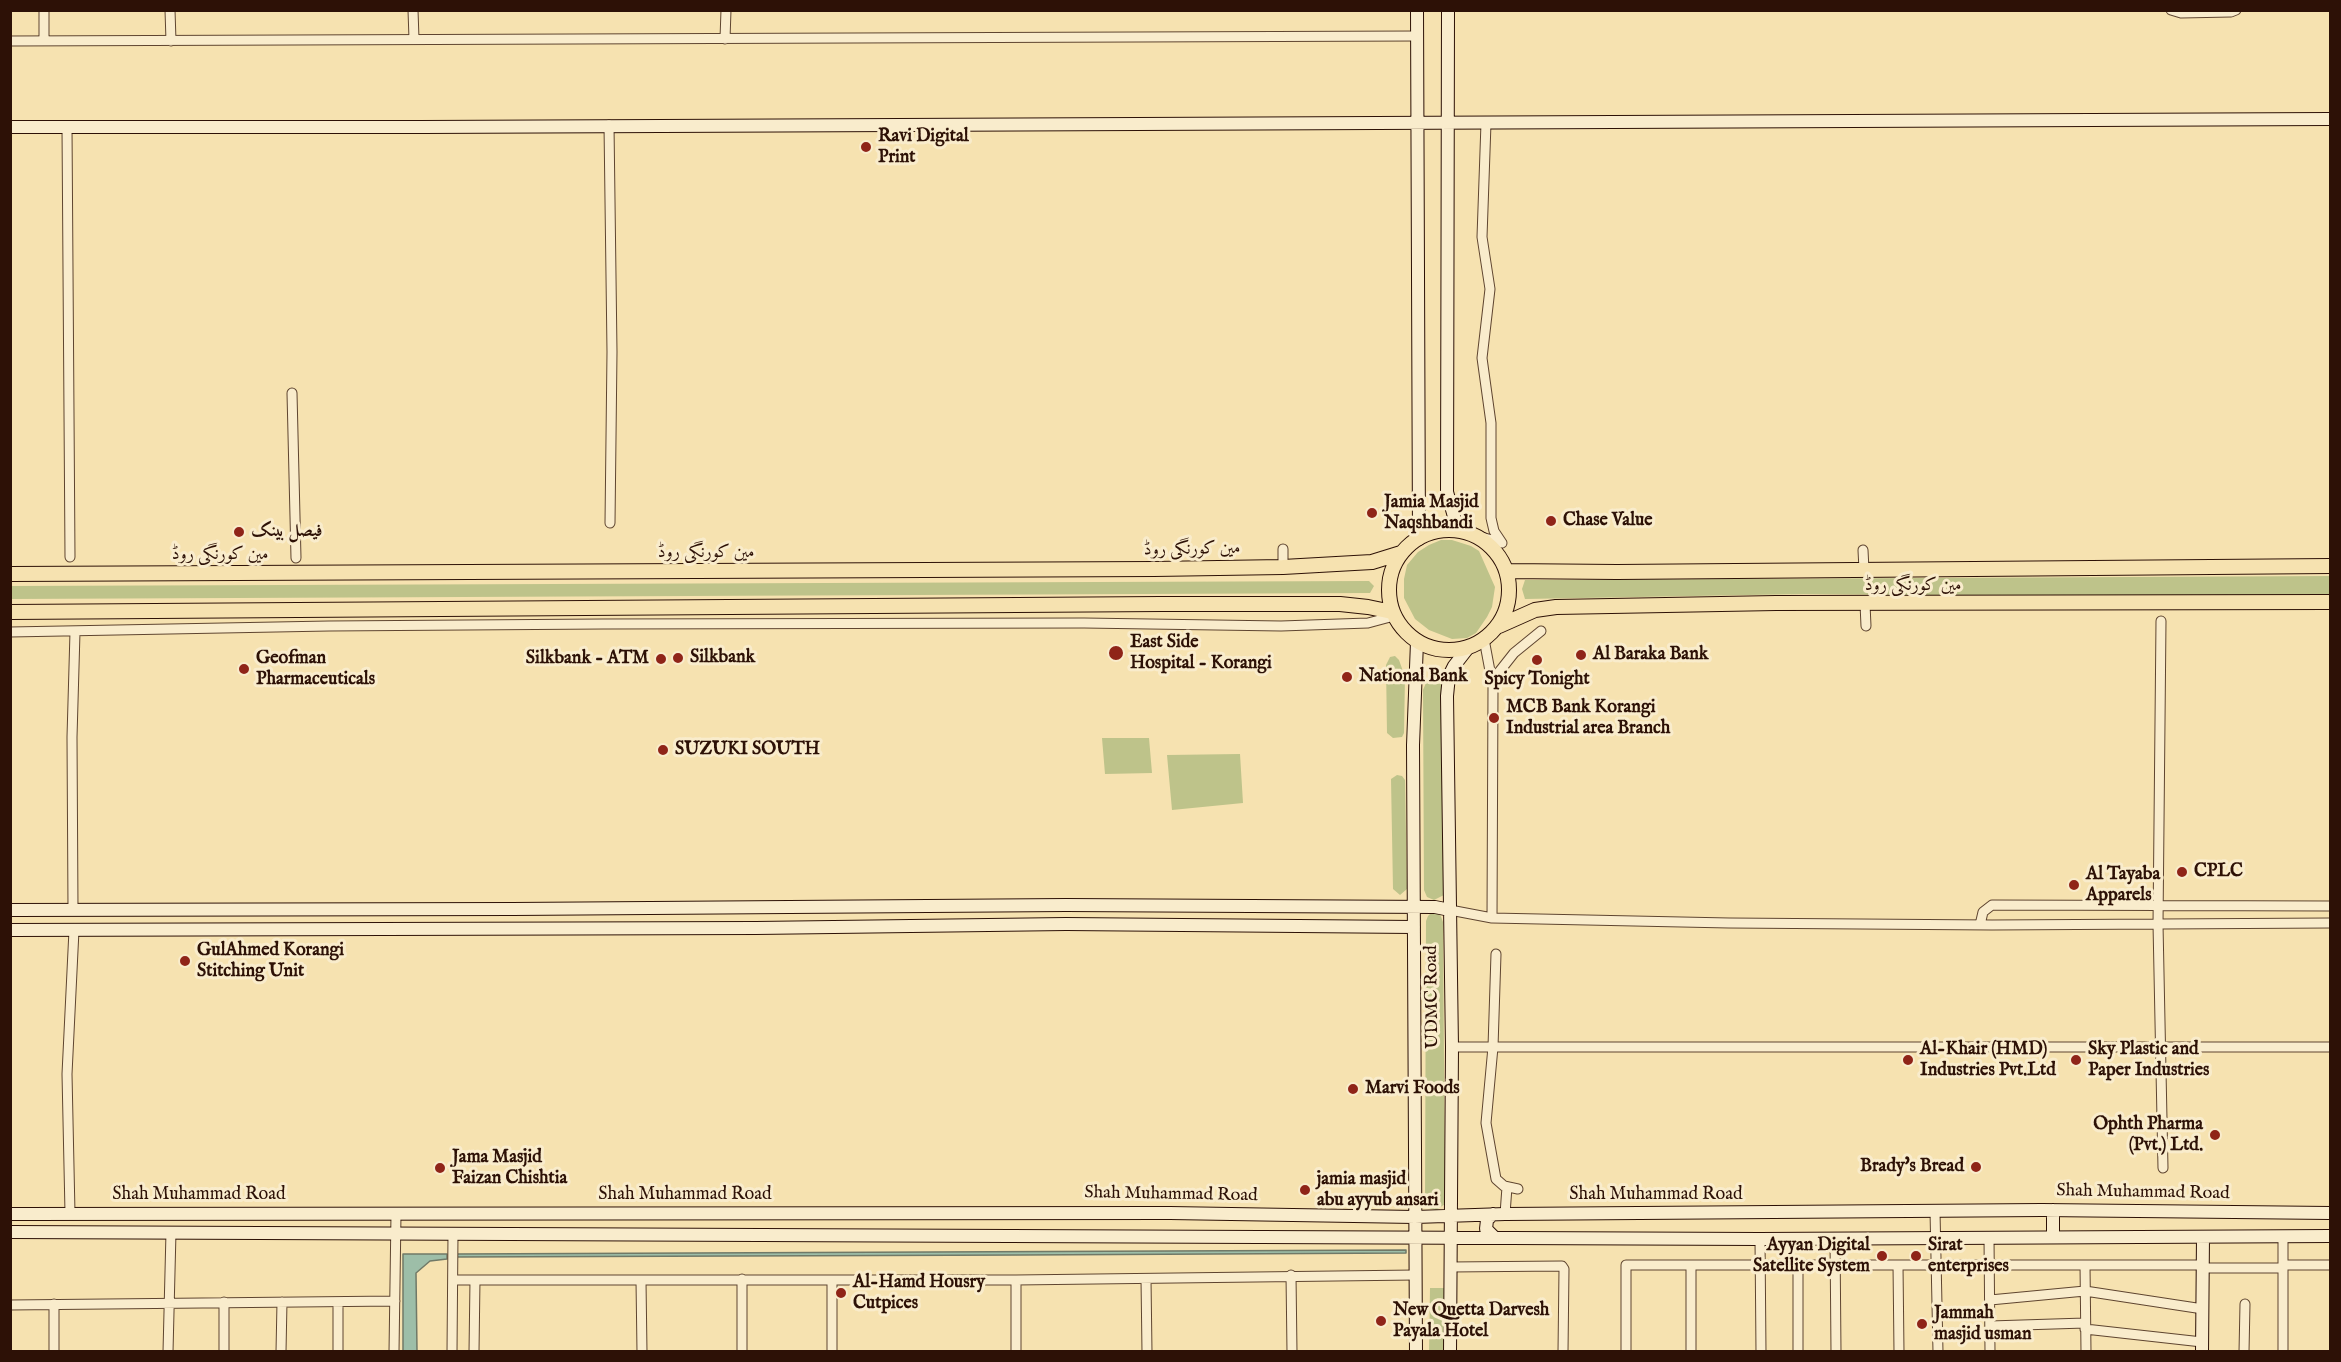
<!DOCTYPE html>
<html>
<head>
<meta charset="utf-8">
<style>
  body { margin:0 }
  #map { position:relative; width:2341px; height:1362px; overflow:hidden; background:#f6e2b0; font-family:"IM FELL English",serif }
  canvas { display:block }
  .frame { position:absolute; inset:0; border:12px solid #2d1106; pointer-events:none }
</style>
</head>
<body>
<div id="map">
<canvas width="2341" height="1362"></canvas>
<div class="frame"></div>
</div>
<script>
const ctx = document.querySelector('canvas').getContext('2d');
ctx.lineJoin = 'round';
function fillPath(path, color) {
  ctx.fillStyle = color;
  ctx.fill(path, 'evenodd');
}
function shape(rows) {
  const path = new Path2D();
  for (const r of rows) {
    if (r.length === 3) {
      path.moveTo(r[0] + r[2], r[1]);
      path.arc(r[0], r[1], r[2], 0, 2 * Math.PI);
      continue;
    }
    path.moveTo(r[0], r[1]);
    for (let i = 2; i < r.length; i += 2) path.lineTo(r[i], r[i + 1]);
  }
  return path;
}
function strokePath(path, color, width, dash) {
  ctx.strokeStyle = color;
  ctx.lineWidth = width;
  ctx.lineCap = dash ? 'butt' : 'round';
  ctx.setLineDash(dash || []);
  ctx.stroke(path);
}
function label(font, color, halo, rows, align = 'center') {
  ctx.font = font + ' "IM FELL English",Amiri,serif';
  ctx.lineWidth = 6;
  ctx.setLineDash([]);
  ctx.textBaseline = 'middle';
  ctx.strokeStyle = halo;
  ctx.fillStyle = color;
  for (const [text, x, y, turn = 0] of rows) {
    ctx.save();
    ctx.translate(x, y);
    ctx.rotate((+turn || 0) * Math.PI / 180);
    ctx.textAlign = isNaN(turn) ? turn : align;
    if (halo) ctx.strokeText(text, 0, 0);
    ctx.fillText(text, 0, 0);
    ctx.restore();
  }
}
fillPath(shape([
  [1441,540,1452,540,1471,546,1479,551,1495,587,1492,607,1487,617,1476,633,1467,638,1452,639,1429,630,1415,619,1404,598,1404,579,1407,565,1418,552,1429,545],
  [2330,576,2330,596,2120,597,1805,594,1525,599,1522,589,1525,580],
  [1369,581,1374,586,1370,593,10,599,11,586],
  [1395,656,1399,660,1405,677,1404,733,1402,737,1393,738,1387,733,1386,665,1390,657],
  [1432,680,1439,681,1444,686,1444,895,1434,900,1427,897,1424,890,1423,690,1426,683],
  [1102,738,1149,738,1152,773,1105,774],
  [1240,754,1243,803,1172,810,1167,755],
  [1397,775,1402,776,1405,780,1407,889,1400,895,1393,889,1391,779],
  [1432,912,1440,914,1443,922,1445,1204,1436,1210,1429,1208,1425,1202,1426,921,1428,916],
  [1430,1288,1447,1288,1446,1351,1429,1352]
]), '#bec38a');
const water = shape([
  [1406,1250,1406,1253,1021,1255,456,1257,456,1254,1406,1250],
  [403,1254,447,1254,447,1259,430,1261,416,1273,417,1351,403,1351,403,1254]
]);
fillPath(water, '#9dbea8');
strokePath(water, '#707967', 1.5);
const street = shape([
  [44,10,44,41],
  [170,10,171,41],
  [413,10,414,39],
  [2171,10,2181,13,2231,12,2236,10],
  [725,39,726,10],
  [10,41,1417,36],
  [1486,123,1482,237,1490,289,1482,358,1491,423,1491,518,1494,531,1502,543],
  [609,125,612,352,610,523],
  [67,127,70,557],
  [292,393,296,558],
  [1468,533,1502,543],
  [1863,550,1864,570],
  [1283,567,1283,549],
  [1865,604,1866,626],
  [2161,621,2158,924,2163,1168],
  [10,632,329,626,603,624,1084,623,1281,626,1368,623,1394,616],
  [1484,639,1493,687],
  [73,909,72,737,75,632],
  [1450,910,1492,918,1729,923,1992,925,2330,923],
  [1492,918,1493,687,1499,672,1514,653,1541,631],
  [1980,925,1983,912,1992,905,2330,906],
  [1496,954,1493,1047,1486,1123,1496,1179,1504,1186,1518,1189],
  [1452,1047,2330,1047],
  [1935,1211,1938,1352],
  [70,1213,67,1074,74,930],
  [1505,1214,1507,1187],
  [1989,1237,1990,1352],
  [1835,1238,1836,1352],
  [1760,1239,1761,1352],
  [1691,1265,1691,1352],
  [1798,1265,1798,1352],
  [1898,1265,1899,1352],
  [2085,1265,2086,1352],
  [2283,1265,2330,1265],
  [1450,1267,1562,1266,1564,1269,1563,1352],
  [2203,1268,2283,1268],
  [1291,1275,1292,1352],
  [742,1279,742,1352],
  [1146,1279,1147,1352],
  [453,1280,1016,1280,1415,1275],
  [832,1280,832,1352],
  [1016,1280,1016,1352],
  [641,1281,642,1352],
  [1990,1300,2085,1291,2203,1309],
  [224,1302,224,1352],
  [10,1305,395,1301],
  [1990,1326,2085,1323],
  [2085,1329,2202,1342],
  [54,1352,54,1304],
  [168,1352,171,1232],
  [281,1352,282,1302],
  [338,1352,338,1302],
  [394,1352,396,1214],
  [452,1352,453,1234],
  [474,1352,475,1280],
  [1626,1352,1626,1265,2203,1265],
  [2244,1352,2245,1304],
  [2283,1352,2283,1236]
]);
const secondary = shape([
  [1417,10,1419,539],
  [1448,10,1447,492,1455,520,1468,533],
  [10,127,422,127,2330,119],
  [10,910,512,909,1066,905,1435,907,1450,910],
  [10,930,756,928,1066,924,1414,927],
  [10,1214,1170,1213,1415,1217,1505,1214,2042,1210,2330,1213],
  [1493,1214,1487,1220,1486,1229,1495,1238],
  [10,1232,1760,1239,2330,1236],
  [2053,1237,2053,1210],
  [1416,1352,1413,745,1417,642],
  [1450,1352,1452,1047,1447,696,1449,676,1454,666,1468,648],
  [2202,1352,2203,1237]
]);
const primary = shape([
  [1449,590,60],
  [1506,571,1617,572,2330,566],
  [10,574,1154,569,1283,567,1372,562,1401,553],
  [10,612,1161,604,1340,604,1368,607,1392,612],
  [1499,626,1535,610,1556,607,1776,603,2330,602]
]);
strokePath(street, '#5f4530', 11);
strokePath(secondary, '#2d1106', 14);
strokePath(primary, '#2d1106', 16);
strokePath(street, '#f9eccc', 9);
strokePath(secondary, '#f9eccc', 12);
strokePath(primary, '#f6e2b0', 14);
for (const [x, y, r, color] of [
  [866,147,6,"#8f2418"],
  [1372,513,6,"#8f2418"],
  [1551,521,6,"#8f2418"],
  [239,532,6,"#8f2418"],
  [1116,653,8,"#8f2418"],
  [1581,655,6,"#8f2418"],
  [678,658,6,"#8f2418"],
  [661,659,6,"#8f2418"],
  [1537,660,6,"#8f2418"],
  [244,669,6,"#8f2418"],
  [1347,677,6,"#8f2418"],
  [1494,718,6,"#8f2418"],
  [663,750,6,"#8f2418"],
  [2182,872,6,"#8f2418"],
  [2074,885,6,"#8f2418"],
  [185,961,6,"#8f2418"],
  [1908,1060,6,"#8f2418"],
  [2076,1060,6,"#8f2418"],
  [1353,1089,6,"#8f2418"],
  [2215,1135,6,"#8f2418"],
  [1976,1167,6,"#8f2418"],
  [440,1168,6,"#8f2418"],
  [1305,1190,6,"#8f2418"],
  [1882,1256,6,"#8f2418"],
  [1916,1256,6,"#8f2418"],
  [841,1293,6,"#8f2418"],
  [1381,1321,6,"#8f2418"],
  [1922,1324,6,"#8f2418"]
]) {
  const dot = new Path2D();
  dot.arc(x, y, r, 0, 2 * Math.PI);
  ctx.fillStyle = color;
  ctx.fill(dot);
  strokePath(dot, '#f9eccc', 2);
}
label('bold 18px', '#2d1106', '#f9eccc', [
  ["Ravi Digital",878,137],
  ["Print",878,158],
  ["Jamia Masjid",1384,503],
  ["Naqshbandi",1384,524],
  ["Chase Value",1563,521],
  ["فیصل بینک",251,532],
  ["East Side",1130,643],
  ["Hospital - Korangi",1130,664],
  ["Al Baraka Bank",1593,655],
  ["Silkbank",690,658],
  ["Geofman",256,659],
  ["Pharmaceuticals",256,680],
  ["Silkbank - ATM",649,659,"right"],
  ["National Bank",1359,677],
  ["Spicy Tonight",1537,680,"center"],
  ["MCB Bank Korangi",1506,708],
  ["Industrial area Branch",1506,729],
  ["SUZUKI SOUTH",675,750],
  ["CPLC",2194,872],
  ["Al Tayaba",2086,875],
  ["Apparels",2086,896],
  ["GulAhmed Korangi",197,951],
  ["Stitching Unit",197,972],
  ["Al-Khair (HMD)",1920,1050],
  ["Industries Pvt.Ltd",1920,1071],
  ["Sky Plastic and",2088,1050],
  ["Paper Industries",2088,1071],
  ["Marvi Foods",1365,1089],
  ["Ophth Pharma",2203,1125,"right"],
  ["(Pvt.) Ltd.",2203,1146,"right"],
  ["Jama Masjid",452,1158],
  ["Faizan Chishtia",452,1179],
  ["Brady's Bread",1964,1167,"right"],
  ["jamia masjid",1317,1180],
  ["abu ayyub ansari",1317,1201],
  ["Ayyan Digital",1870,1246,"right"],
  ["Satellite System",1870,1267,"right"],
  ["Sirat",1928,1246],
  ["enterprises",1928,1267],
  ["Al-Hamd Housry",853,1283],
  ["Cutpices",853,1304],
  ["New Quetta Darvesh",1393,1311],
  ["Payala Hotel",1393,1332],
  ["Jammah",1934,1314],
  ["masjid usman",1934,1335]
], 'left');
label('18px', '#2d1106', '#f9eccc', [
  ["مین کورنگی روڈ",1192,550,-1],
  ["مین کورنگی روڈ",706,553],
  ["مین کورنگی روڈ",220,555],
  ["مین کورنگی روڈ",1913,586],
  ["UDMC Road",1433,997,-91],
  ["Shah Muhammad Road",2143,1193,1],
  ["Shah Muhammad Road",199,1195],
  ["Shah Muhammad Road",685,1195],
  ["Shah Muhammad Road",1171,1195,1],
  ["Shah Muhammad Road",1656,1195]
]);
</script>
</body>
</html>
